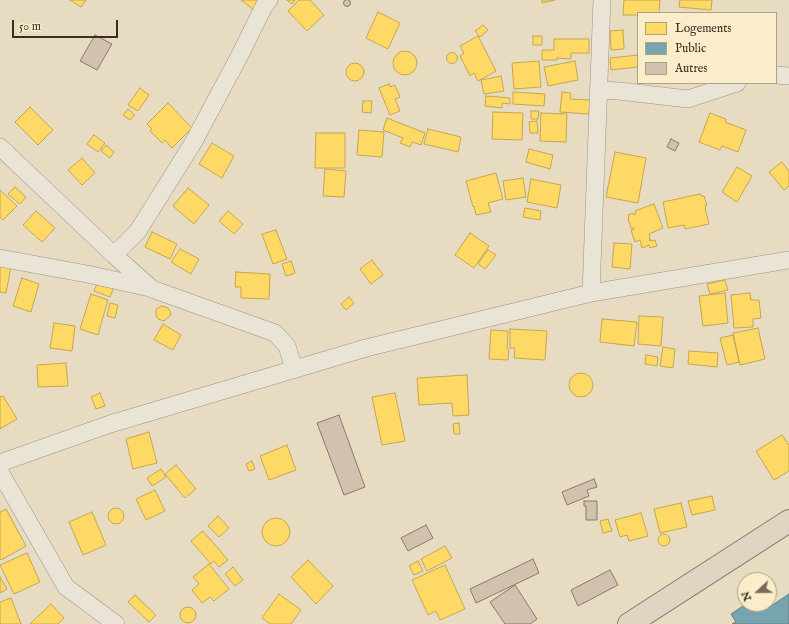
<!DOCTYPE html>
<html>
<head>
<meta charset="utf-8">
<style>
  body { margin:0 }
  #map { position:relative; width:789px; height:624px; overflow:hidden; background:#e7dcc1; font-family:"IM FELL English",serif }
  canvas { display:block }
  .legend { position:absolute; left:637px; top:12px; width:140px; height:72px; box-sizing:border-box; background:#faedcc; border:1px solid #ada187; margin:0; padding:5px 7px; list-style:none; font-size:12px; color:#392e1f }
  .legend li { display:flex; align-items:center; gap:8px; height:20px }
  .legend b { width:20px; border:1px solid #ada187 }
  .north { position:absolute; left:737px; top:572px; width:40px; height:40px; box-sizing:border-box; background:#faedcc; border:1px solid #ada187; border-radius:50%; rotate:248deg; font-size:11px; font-weight:700; line-height:16px; text-align:center; color:#392e1f }
  .north::after { content:''; display:block; margin:auto; width:14px; height:18px; background:#766b58; clip-path:polygon(50% 0,100% 100%,50% 72%,0 100%) }
  .scale { position:absolute; left:12px; top:20px; width:106px; height:18px; box-sizing:border-box; border:2px solid #392e1f; border-top:0; padding-left:5px; font-size:12px; line-height:14px; white-space:nowrap; color:#392e1f; -webkit-text-stroke:3px #faedcc; paint-order:stroke }
</style>
</head>
<body>
<div id="map">
<canvas width="789" height="624"></canvas>
<ul class="legend">
<li><b style="height:11px;background:#ffd966"></b>Logements</li>
<li><b style="height:11px;background:#76a5af"></b>Public</li>
<li><b style="height:11px;background:#d2c1af"></b>Autres</li>
</ul>
<div class="north">N</div>
<div class="scale">50 m</div>
</div>
<script>
const ctx = document.querySelector('canvas').getContext('2d');
ctx.lineJoin = 'round';
function fillPath(path, color) {
  ctx.fillStyle = color;
  ctx.fill(path, 'evenodd');
}
function shape(rows) {
  const path = new Path2D();
  for (const r of rows) {
    if (r.length === 3) {
      path.moveTo(r[0] + r[2], r[1]);
      path.arc(r[0], r[1], r[2], 0, 2 * Math.PI);
      continue;
    }
    path.moveTo(r[0], r[1]);
    for (let i = 2; i < r.length; i += 2) path.lineTo(r[i], r[i + 1]);
  }
  return path;
}
function strokePath(path, color, width, dash) {
  ctx.strokeStyle = color;
  ctx.lineWidth = width;
  ctx.lineCap = dash ? 'butt' : 'round';
  ctx.setLineDash(dash || []);
  ctx.stroke(path);
}
const homes = shape([
  [70,0,86,0,81,7,70,0],
  [241,0,261,0,254,10,241,0],
  [287,0,295,0,292,4,287,0],
  [299,0,310,0,324,15,307,31,288,11,299,0],
  [542,0,555,0,542,3,542,0],
  [624,0,660,0,659,13,638,13,638,15,623,15,624,0],
  [680,0,712,0,711,10,679,7,680,0],
  [378,12,400,23,388,49,366,38,378,12],
  [483,25,488,30,480,37,475,31,483,25],
  [623,30,624,49,611,50,610,31,623,30],
  [478,36,496,71,478,81,474,73,470,76,460,56,464,53,460,46,478,36],
  [533,36,542,36,542,45,533,45,533,36],
  [554,39,589,39,589,53,571,53,571,59,557,58,557,60,542,60,542,50,554,50,554,39],
  [405,63,12],
  [452,58,5.5],
  [638,55,638,67,611,70,610,58,638,55],
  [539,61,541,87,514,89,512,63,539,61],
  [575,61,578,80,548,86,544,67,575,61],
  [355,72,9],
  [501,76,504,91,484,94,481,80,501,76],
  [389,84,390,87,395,85,400,97,395,99,400,111,390,115,379,88,389,84],
  [140,88,149,95,138,111,128,105,140,88],
  [513,92,545,94,544,106,513,104,513,92],
  [562,92,571,93,570,99,590,100,589,114,560,112,562,92],
  [486,96,510,98,510,104,502,103,502,108,485,106,486,96],
  [363,101,372,101,371,113,362,112,363,101],
  [168,103,192,128,172,148,165,140,162,143,150,131,152,129,147,124,168,103],
  [30,107,53,130,38,145,15,122,30,107],
  [128,109,135,115,130,120,123,115,128,109],
  [531,111,539,111,538,119,531,119,531,111],
  [493,112,523,113,522,140,492,139,493,112],
  [541,113,567,114,566,142,540,141,541,113],
  [710,113,726,119,725,122,746,130,738,152,722,146,720,150,699,142,710,113],
  [387,118,425,133,421,145,412,142,410,147,400,143,403,138,383,130,387,118],
  [537,121,538,133,530,133,529,122,537,121],
  [428,129,461,137,458,152,424,144,428,129],
  [359,130,384,132,382,157,357,155,359,130],
  [316,133,345,133,345,168,315,168,316,133],
  [94,135,105,143,98,152,87,144,94,135],
  [212,143,234,156,222,178,199,164,212,143],
  [106,145,114,152,110,158,101,151,106,145],
  [529,149,553,155,550,169,526,162,529,149],
  [615,152,646,158,638,203,606,197,615,152],
  [82,158,95,173,82,185,68,170,82,158],
  [782,162,789,171,789,186,784,190,769,172,782,162],
  [737,167,752,176,737,202,722,192,737,167],
  [325,169,346,171,344,197,323,196,325,169],
  [496,173,503,199,488,203,491,212,476,215,474,206,473,207,466,181,496,173],
  [523,178,526,197,506,200,503,181,523,178],
  [531,179,561,185,557,208,527,202,531,179],
  [15,187,26,197,20,204,8,194,15,187],
  [188,188,209,205,194,224,173,206,188,188],
  [0,190,17,206,3,220,0,217,0,190],
  [700,194,701,196,704,196,707,205,705,205,706,208,705,208,709,224,685,229,684,225,668,228,663,202,700,194],
  [654,204,663,228,649,234,650,236,649,237,651,240,649,240,650,241,655,240,657,246,650,248,649,245,642,248,640,240,635,242,631,230,634,229,634,228,631,228,628,219,629,218,628,215,633,213,634,215,636,214,635,211,654,204],
  [525,208,541,211,540,220,523,217,525,208],
  [36,211,55,228,42,242,23,225,36,211],
  [228,211,243,224,234,234,219,221,228,211],
  [276,230,287,259,273,264,262,234,276,230],
  [152,232,177,244,170,259,145,247,152,232],
  [470,233,489,246,474,268,455,255,470,233],
  [614,243,632,244,630,269,612,267,614,243],
  [180,249,199,259,191,274,171,262,180,249],
  [488,250,496,255,485,269,478,264,488,250],
  [372,260,383,275,371,284,360,269,372,260],
  [291,261,295,273,286,276,282,264,291,261],
  [0,265,11,267,6,293,0,292,0,265],
  [236,272,270,274,269,299,241,298,241,287,235,287,236,272],
  [22,278,39,284,31,312,13,306,22,278],
  [725,280,728,290,710,294,707,284,725,280],
  [98,281,114,287,110,297,94,291,98,281],
  [725,293,728,323,703,326,699,296,725,293],
  [750,293,751,300,759,300,761,318,753,319,753,327,734,328,731,295,750,293],
  [91,294,108,300,98,335,80,329,91,294],
  [349,297,354,303,346,310,341,304,349,297],
  [110,303,118,305,115,318,107,316,110,303],
  [162,306,168,308,171,313,170,316,164,321,158,319,156,316,156,309,162,306],
  [639,316,663,317,661,346,638,344,639,316],
  [602,319,637,322,634,346,600,342,602,319],
  [54,323,75,326,72,351,50,348,54,323],
  [163,324,181,335,173,350,154,340,163,324],
  [758,328,765,359,740,365,733,333,758,328],
  [510,329,547,331,545,360,514,358,515,348,510,348,510,329],
  [491,330,508,331,507,348,509,349,508,360,489,359,491,330],
  [733,335,739,362,727,365,720,338,733,335],
  [663,347,675,349,673,368,660,366,663,347],
  [689,351,718,353,717,367,688,364,689,351],
  [646,355,658,357,657,366,645,364,646,355],
  [66,363,68,386,38,387,37,365,66,363],
  [581,385,12],
  [467,375,469,415,453,416,452,403,419,405,417,378,467,375],
  [100,393,105,406,96,409,91,397,100,393],
  [395,393,405,441,382,445,372,397,395,393],
  [3,396,17,419,0,429,0,397,3,396],
  [459,423,460,434,454,434,453,424,459,423],
  [149,432,157,463,133,469,126,439,149,432],
  [782,435,789,445,789,471,774,480,756,451,782,435],
  [287,445,296,470,269,480,260,456,287,445],
  [252,461,255,469,249,471,246,464,252,461],
  [176,465,196,489,185,498,165,474,176,465],
  [161,469,166,477,152,486,147,478,161,469],
  [155,490,165,511,146,520,136,499,155,490],
  [712,496,715,510,692,515,688,501,712,496],
  [681,503,687,527,660,533,654,509,681,503],
  [116,516,8],
  [6,509,26,546,1,560,0,559,0,512,6,509],
  [92,512,106,545,83,555,69,522,92,512],
  [641,513,648,536,629,541,627,535,620,537,615,520,641,513],
  [218,516,229,528,219,537,208,526,218,516],
  [276,532,14],
  [608,519,612,531,603,533,600,521,608,519],
  [203,531,228,560,219,567,214,561,211,564,191,541,203,531],
  [664,540,6],
  [445,546,452,558,427,571,421,559,445,546],
  [27,553,40,582,14,594,0,565,27,553],
  [308,560,333,586,316,604,291,577,308,560],
  [418,561,423,571,414,575,409,566,418,561],
  [209,564,229,589,214,601,210,597,202,603,192,590,199,584,193,577,209,564],
  [445,565,465,609,440,620,436,611,428,615,412,580,445,565],
  [233,567,243,580,235,586,225,574,233,567],
  [0,577,7,589,0,593,0,577],
  [279,594,301,610,291,624,270,624,262,618,279,594],
  [135,595,156,615,149,622,128,602,135,595],
  [11,598,21,624,0,624,0,602,11,598],
  [51,604,64,618,58,624,30,624,51,604],
  [188,615,8]
]);
fillPath(homes, '#ffd966');
strokePath(homes, '#c4a651', 1);
const public = shape([
  [789,594,789,624,732,624,736,622,731,614,746,604,761,604,765,610,789,594]
]);
fillPath(public, '#76a5af');
strokePath(public, '#648184', 1);
const building = shape([
  [347,3,3.5],
  [95,35,112,44,97,70,80,61,95,35],
  [671,139,679,143,675,151,667,147,671,139],
  [339,415,365,487,344,495,317,423,339,415],
  [594,479,597,487,587,490,589,496,567,505,562,492,594,479],
  [584,501,597,501,597,520,586,520,586,506,584,506,584,501],
  [426,525,433,538,408,551,401,538,426,525],
  [533,559,539,573,476,603,470,589,533,559],
  [610,570,618,585,578,606,571,590,610,570],
  [515,585,537,619,530,624,505,624,490,602,515,585]
]);
fillPath(building, '#d2c1af');
strokePath(building, '#837c6c', 1);
const minor = shape([
  [776,75,789,76],
  [598,90,619,91,688,99,737,83],
  [0,147,114,255,152,289,275,333,287,346,294,369],
  [114,255,138,231,193,143,241,53,264,6,269,0],
  [0,258,87,274,150,288],
  [591,293,602,0],
  [0,463,110,424,366,348,591,293,789,260],
  [0,472,66,587,116,624]
]);
const highway = shape([
  [629,624,789,521]
]);
strokePath(minor, '#9b9383', 18);
strokePath(highway, '#837c6c', 24);
strokePath(minor, '#eae4d7', 17);
strokePath(highway, '#ded5c2', 22);
</script>
</body>
</html>
